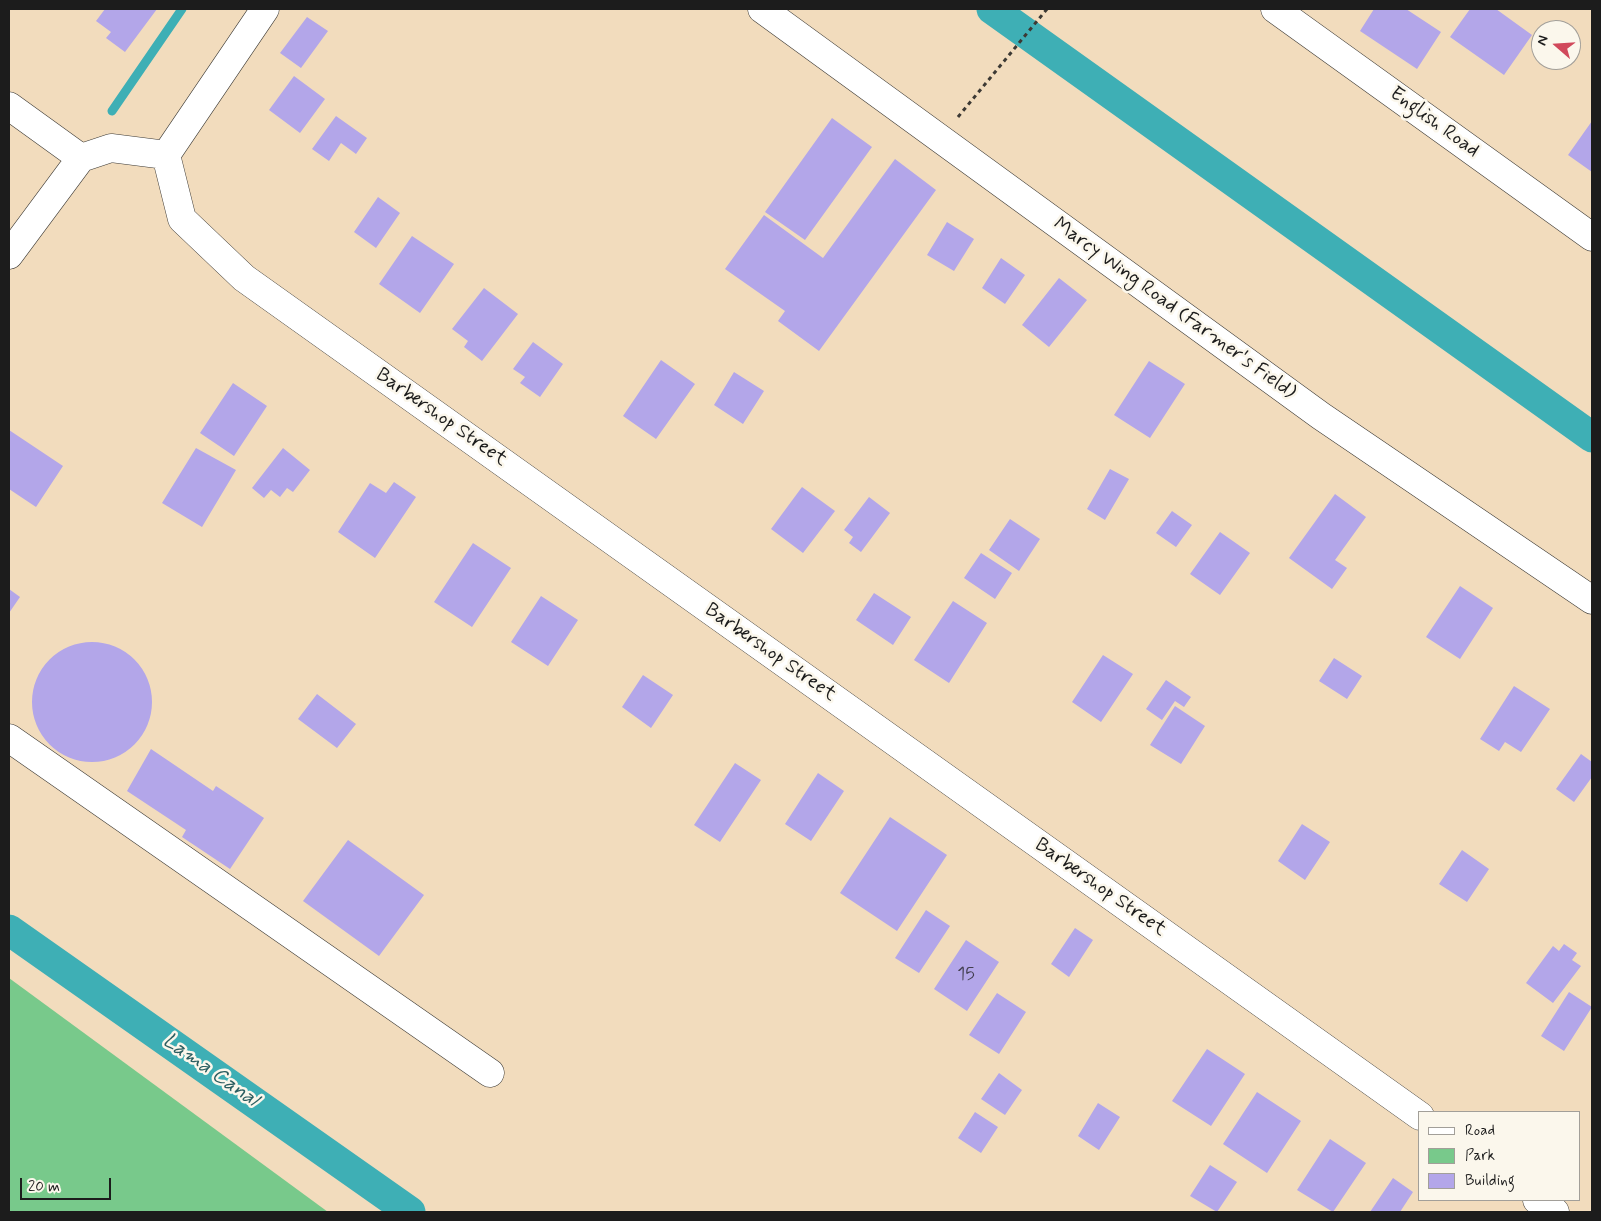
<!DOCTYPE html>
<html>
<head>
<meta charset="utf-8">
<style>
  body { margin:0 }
  #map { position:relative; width:1601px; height:1221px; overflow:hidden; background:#f2dcbd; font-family:Mynerve,sans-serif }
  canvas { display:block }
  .frame { position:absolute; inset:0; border:10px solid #1c1c1c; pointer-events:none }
  .legend { position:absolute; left:1418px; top:1111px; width:162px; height:90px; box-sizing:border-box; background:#fbf7ec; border:1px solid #a29f99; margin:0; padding:6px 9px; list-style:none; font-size:15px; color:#1c1c1c }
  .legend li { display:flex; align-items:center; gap:10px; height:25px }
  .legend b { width:25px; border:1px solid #a29f99 }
  .north { position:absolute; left:1531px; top:20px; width:50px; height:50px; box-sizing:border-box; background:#fbf7ec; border:1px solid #a29f99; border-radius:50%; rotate:289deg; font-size:14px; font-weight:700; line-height:20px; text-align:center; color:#1c1c1c }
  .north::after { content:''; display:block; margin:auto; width:18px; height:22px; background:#d1495b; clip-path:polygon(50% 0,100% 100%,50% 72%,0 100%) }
  .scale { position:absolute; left:20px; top:1178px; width:91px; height:22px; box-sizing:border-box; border:2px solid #1c1c1c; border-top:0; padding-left:6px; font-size:15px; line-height:18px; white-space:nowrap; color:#1c1c1c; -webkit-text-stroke:4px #fbf7ec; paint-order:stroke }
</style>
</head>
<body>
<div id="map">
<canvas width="1601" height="1221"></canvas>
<div class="frame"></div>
<ul class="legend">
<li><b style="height:6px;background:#fff"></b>Road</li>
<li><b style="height:14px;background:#78c98b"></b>Park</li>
<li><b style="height:14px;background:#b3a6e9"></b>Building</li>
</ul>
<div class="north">N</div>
<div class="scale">20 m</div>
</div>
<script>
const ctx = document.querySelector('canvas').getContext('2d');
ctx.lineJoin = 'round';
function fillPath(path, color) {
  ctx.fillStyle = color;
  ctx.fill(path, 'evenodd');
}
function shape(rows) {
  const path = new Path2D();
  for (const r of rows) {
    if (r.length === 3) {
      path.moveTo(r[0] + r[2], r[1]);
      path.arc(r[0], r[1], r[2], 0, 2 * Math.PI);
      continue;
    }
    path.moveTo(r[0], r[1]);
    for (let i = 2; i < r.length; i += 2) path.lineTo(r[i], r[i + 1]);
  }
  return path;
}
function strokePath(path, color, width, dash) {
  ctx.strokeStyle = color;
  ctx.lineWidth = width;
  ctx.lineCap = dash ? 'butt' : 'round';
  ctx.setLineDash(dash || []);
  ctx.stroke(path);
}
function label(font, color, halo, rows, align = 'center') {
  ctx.font = font + ' Mynerve,sans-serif';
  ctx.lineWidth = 5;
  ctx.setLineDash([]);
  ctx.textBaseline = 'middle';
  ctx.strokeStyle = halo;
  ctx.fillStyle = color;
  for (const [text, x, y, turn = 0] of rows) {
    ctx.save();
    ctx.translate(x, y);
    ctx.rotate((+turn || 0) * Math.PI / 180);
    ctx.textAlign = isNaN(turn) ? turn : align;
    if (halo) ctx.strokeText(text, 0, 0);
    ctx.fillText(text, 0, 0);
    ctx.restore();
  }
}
fillPath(shape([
  [9,978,328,1212,9,1212]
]), '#78c98b');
strokePath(shape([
  [112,111,182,9]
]), '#3eafb5', 9);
strokePath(shape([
  [992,9,1592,437],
  [9,930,410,1212]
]), '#3eafb5', 31);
fillPath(shape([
  [105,9,157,9,125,52,106,38,111,32,96,21],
  [1374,9,1406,9,1441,32,1417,69,1360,31],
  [1470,9,1496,9,1532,35,1504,75,1450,37],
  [307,17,328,31,301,68,280,53],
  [294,76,325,99,300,133,269,110],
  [336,116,367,138,356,154,341,143,329,161,312,149],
  [832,118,872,147,805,240,765,212],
  [1592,121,1592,172,1568,155],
  [895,159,936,190,819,351,778,321,785,311,725,269,764,215,823,258],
  [378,197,400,213,376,248,354,232],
  [947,222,974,239,954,271,927,255],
  [412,236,454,264,420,313,379,284],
  [1001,258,1025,275,1005,304,982,288],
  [1059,278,1087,300,1049,347,1022,325],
  [484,288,518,314,482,361,464,347,468,341,452,329],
  [533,342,563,364,540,397,520,383,525,377,513,369],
  [661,360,695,384,656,439,623,416],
  [1149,361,1185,384,1150,438,1114,415],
  [734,372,764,391,743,424,714,405],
  [233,383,267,406,234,456,200,433],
  [9,430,63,466,36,507,9,489],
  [196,448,236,470,202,527,162,503],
  [283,448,310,470,293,492,287,488,280,497,271,490,264,498,252,488],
  [1110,469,1129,479,1105,520,1087,509],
  [394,482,416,497,375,558,338,532,370,483,386,493],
  [802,487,835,511,803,553,771,529],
  [1335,494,1366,517,1335,560,1347,568,1332,589,1289,558],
  [869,497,890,513,861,552,849,543,853,537,844,530],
  [1172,511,1192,525,1176,547,1156,533],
  [1010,519,1040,539,1019,571,989,550],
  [1220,532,1250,553,1220,595,1190,574],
  [473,543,511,568,472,627,434,602],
  [981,553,1012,573,995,599,964,578],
  [1460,586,1493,608,1460,659,1426,637],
  [9,589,20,597,9,613],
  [874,593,911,617,893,645,856,620],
  [541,596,578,620,548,666,511,642],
  [953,601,987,623,949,683,914,660],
  [92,702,60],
  [1103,655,1133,674,1101,722,1072,702],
  [1334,658,1362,676,1347,699,1319,681],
  [643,675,673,695,651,728,622,707],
  [1166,680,1191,697,1184,707,1175,701,1162,720,1146,709],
  [1514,686,1550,709,1521,752,1505,742,1499,751,1480,739],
  [317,694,356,724,337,748,298,719],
  [1175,706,1205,726,1181,764,1150,745],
  [151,749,213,791,216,786,264,818,230,869,182,837,186,830,127,791],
  [1581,754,1592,762,1592,777,1574,802,1556,789],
  [735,763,761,780,720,842,694,825],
  [818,773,844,791,811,841,785,824],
  [890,817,947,855,897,931,840,893],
  [1302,824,1330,842,1305,880,1278,861],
  [348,840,424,895,379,956,303,901],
  [1462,850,1489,869,1467,902,1439,884],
  [926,910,950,926,919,973,895,958],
  [1075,928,1093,940,1069,977,1051,964],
  [966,940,999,962,967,1011,934,989],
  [1564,944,1577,953,1572,960,1581,966,1553,1003,1526,983,1553,946,1559,951],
  [1569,992,1592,1007,1564,1051,1541,1036],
  [997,993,1026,1012,999,1054,969,1035],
  [1207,1049,1245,1074,1211,1126,1172,1101],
  [999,1073,1022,1090,1005,1115,981,1099],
  [1257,1092,1301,1121,1267,1173,1223,1144],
  [1098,1103,1120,1117,1099,1150,1078,1136],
  [975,1112,998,1127,981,1153,958,1138],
  [1330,1139,1366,1163,1333,1212,1297,1190],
  [1210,1165,1237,1182,1217,1212,1190,1196],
  [1393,1178,1413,1192,1400,1212,1370,1212]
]), '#b3a6e9');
const minor = shape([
  [762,9,1321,416,1592,600],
  [1275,9,1592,237],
  [9,106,81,158],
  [166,155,182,219,244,278,1420,1116],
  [166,155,265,9],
  [9,255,81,158,111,148,166,155],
  [9,738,490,1073],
  [1537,1200,1555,1212]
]);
strokePath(minor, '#3c3934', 29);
strokePath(shape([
  [958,117,1047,9]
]), '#3c3934', 3, [4, 4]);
strokePath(minor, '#fff', 28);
label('18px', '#423e4f', null, [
  ["15",966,975]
]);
label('20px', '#1c1c1c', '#fbf7ec', [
  ["English Road",1434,123,36],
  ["Marcy Wing Road (Farmer's Field)",1174,309,36],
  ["Barbershop Street",441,418,35],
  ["Barbershop Street",770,653,35],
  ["Barbershop Street",1100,888,35]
]);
label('italic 21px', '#2b5e61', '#fbf7ec', [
  ["Lama Canal",210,1071,35]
]);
</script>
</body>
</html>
